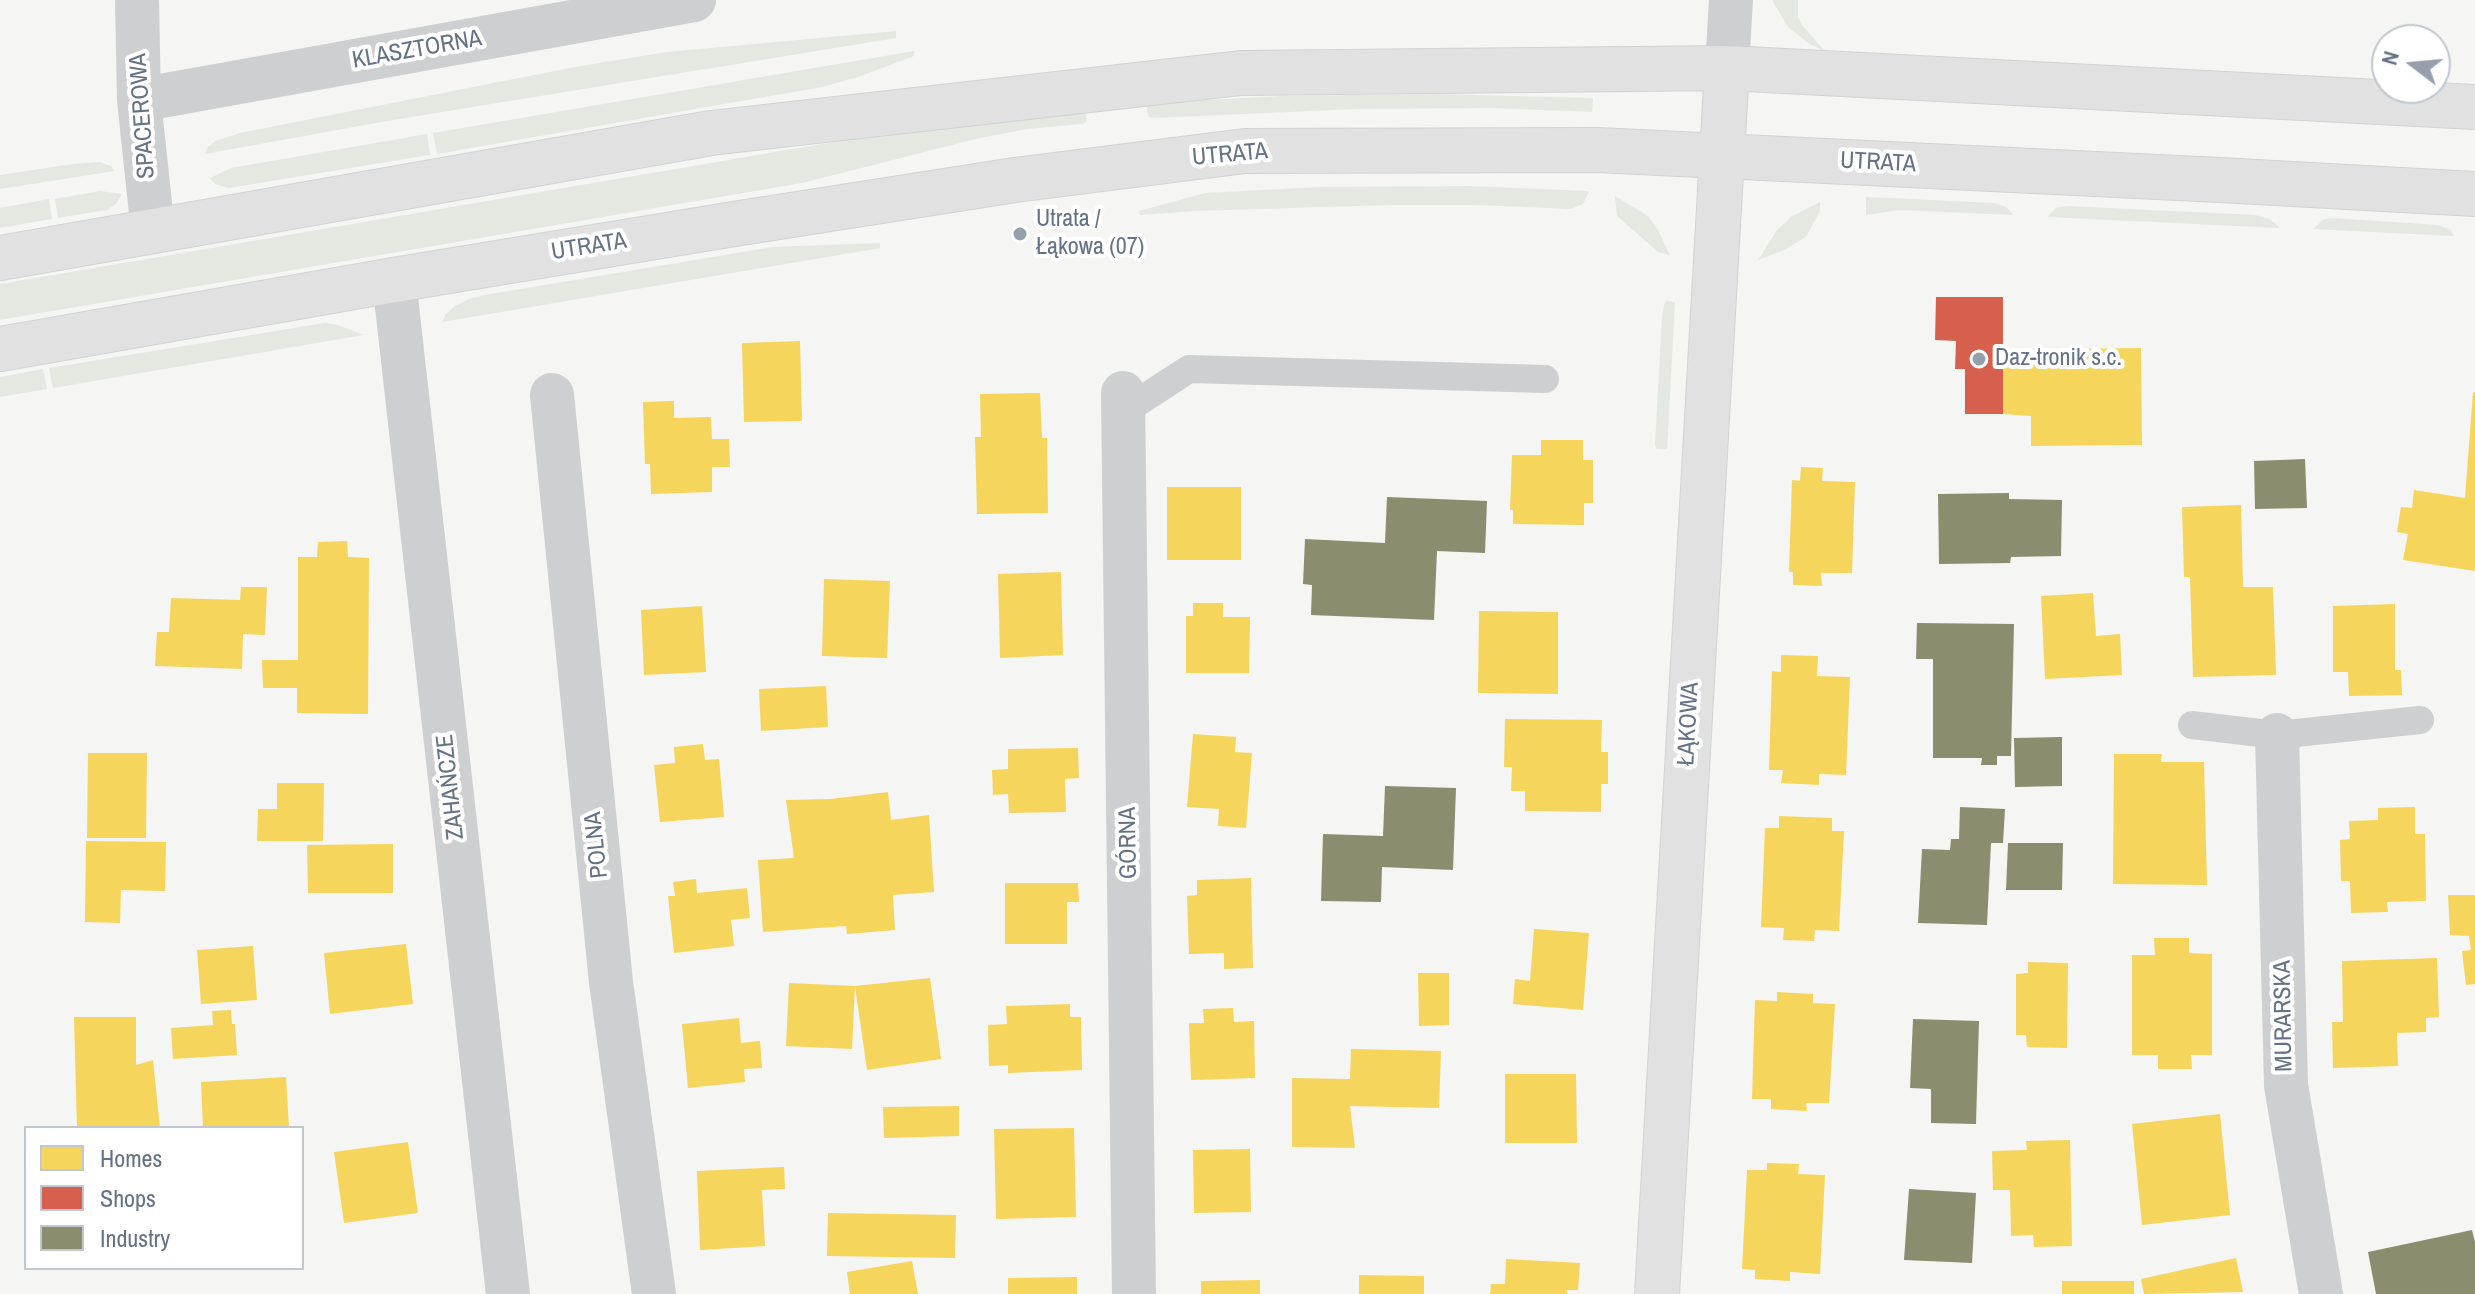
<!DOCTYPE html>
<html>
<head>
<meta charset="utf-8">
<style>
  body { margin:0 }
  #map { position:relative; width:2475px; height:1294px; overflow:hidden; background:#f5f5f3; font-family:"Archivo Narrow",sans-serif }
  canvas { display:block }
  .legend { position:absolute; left:24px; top:1126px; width:280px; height:144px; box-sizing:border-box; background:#fff; border:2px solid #c1c7ce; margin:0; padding:10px 14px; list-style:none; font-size:24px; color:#637285 }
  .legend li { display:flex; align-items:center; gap:16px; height:40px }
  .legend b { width:40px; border:2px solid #c1c7ce }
  .north { position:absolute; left:2371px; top:24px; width:80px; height:80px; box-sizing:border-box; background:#fff; border:2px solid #c1c7ce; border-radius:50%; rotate:286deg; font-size:22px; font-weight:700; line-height:32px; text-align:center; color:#637285 }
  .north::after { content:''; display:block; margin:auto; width:28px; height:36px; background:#96a0ac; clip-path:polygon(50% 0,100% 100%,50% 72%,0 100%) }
</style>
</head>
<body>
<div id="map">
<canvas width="2475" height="1294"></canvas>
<ul class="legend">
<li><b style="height:22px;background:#f6d55c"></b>Homes</li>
<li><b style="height:22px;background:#d6604d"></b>Shops</li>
<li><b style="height:22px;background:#8c8c6e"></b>Industry</li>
</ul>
<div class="north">N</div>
</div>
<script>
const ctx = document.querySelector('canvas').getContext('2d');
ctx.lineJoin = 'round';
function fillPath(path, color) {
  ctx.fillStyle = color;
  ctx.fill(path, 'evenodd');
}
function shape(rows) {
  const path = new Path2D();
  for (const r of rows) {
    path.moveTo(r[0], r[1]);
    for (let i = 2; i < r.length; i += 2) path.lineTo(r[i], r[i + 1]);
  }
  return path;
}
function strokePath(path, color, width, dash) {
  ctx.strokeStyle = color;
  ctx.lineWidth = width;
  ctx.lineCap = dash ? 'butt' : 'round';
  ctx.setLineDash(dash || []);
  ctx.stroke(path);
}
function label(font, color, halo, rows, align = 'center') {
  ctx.font = font + ' "Archivo Narrow",sans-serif';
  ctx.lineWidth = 8;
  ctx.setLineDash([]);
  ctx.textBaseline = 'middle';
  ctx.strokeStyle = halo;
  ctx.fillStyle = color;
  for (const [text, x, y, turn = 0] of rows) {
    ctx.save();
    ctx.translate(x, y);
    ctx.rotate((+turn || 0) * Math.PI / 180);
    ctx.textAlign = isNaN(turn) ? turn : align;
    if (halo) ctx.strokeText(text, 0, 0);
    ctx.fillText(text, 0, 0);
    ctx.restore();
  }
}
fillPath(shape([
  [1772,0,1798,0,1798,17,1802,25,1825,51,1811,45,1788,27],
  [896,31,896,38,387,121,205,154,207,148,215,141,240,133,580,66,667,52],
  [914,51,914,56,858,77,822,87,437,154,433,133],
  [1437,94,1593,98,1592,112,1492,108,1358,109,1153,118,1149,117,1147,111,1147,107,1152,103,1280,96],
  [1085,110,1087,121,1082,124,1027,129,980,138,802,183,0,320,0,284,822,144,887,134],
  [427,134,430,155,229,188,215,184,210,178,231,168],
  [100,162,111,166,115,171,0,189,0,175,73,164],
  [1470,186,1589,191,1583,204,1571,209,1478,205,1392,205,1194,211,1140,215,1139,211,1205,193,1321,187],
  [100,191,122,194,116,204,107,210,58,218,55,199],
  [1615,196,1648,216,1658,230,1670,255,1658,252,1617,216],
  [1866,197,1994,203,2006,207,2014,215,1900,210,1866,215],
  [49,199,52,219,0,228,0,208],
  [1820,202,1820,211,1806,237,1784,250,1758,260,1777,230,1791,217],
  [2068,206,2255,215,2270,219,2280,228,2047,217,2056,208],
  [2332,218,2438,225,2451,230,2454,236,2313,229,2324,219],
  [880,243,880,248,442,322,446,314,455,306,469,299,485,295,773,247],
  [1667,301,1675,302,1667,449,1657,449,1655,445,1662,317,1664,305],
  [325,323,338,325,364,335,53,388,49,368],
  [43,369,47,389,0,397,0,377]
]), '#e4e8e1');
fillPath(shape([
  [800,341,802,421,744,422,742,343],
  [2141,348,2142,445,2031,446,2031,416,2003,414,2002,350],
  [2473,392,2475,393,2475,571,2403,560,2408,534,2397,532,2401,507,2412,508,2414,490,2465,498],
  [1040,393,1042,438,1047,438,1048,513,977,514,975,437,981,437,980,394],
  [674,401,674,418,711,417,712,439,729,439,730,467,712,467,712,492,651,494,650,464,645,464,643,402],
  [1541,440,1583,440,1583,460,1593,460,1593,503,1584,503,1584,525,1513,524,1513,510,1510,510,1512,455,1541,455],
  [1801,467,1823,468,1822,481,1855,482,1852,573,1821,573,1822,586,1793,585,1793,572,1789,572,1792,480,1800,481],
  [1167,487,1241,487,1241,560,1167,560],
  [2241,505,2243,587,2273,587,2276,675,2193,677,2190,577,2184,577,2182,507],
  [347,541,348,557,369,558,368,714,297,713,297,688,263,688,262,660,298,660,298,557,317,557,318,542],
  [1061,572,1063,655,1000,658,998,574],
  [824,579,890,581,887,658,822,656],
  [241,587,267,587,265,635,243,634,242,669,155,666,157,632,169,632,171,598,240,600],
  [2093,593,2096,636,2120,634,2122,675,2045,679,2041,596],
  [1193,603,1223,603,1223,617,1250,617,1249,673,1186,673,1186,616,1193,616],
  [2395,604,2395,670,2401,670,2402,695,2349,696,2348,672,2333,672,2333,606],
  [702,606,706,672,644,675,641,610],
  [1479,611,1558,612,1558,694,1478,693],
  [1781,655,1818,656,1817,676,1850,677,1846,775,1819,774,1819,785,1781,783,1783,770,1769,770,1772,671,1781,672],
  [826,686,828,727,761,731,759,689],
  [1505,719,1602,720,1601,752,1608,752,1608,784,1601,784,1601,812,1525,811,1525,791,1511,791,1512,767,1504,767],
  [1193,734,1236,737,1235,752,1252,753,1246,828,1218,826,1219,809,1187,807],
  [703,744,705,760,719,759,724,817,660,822,654,765,675,763,674,747],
  [1078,748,1079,778,1065,779,1066,812,1009,813,1008,794,993,795,992,770,1008,769,1008,749],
  [88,753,147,753,146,838,87,838],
  [2114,754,2162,754,2161,762,2204,762,2207,885,2113,884],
  [277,783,324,783,323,841,257,841,258,809,277,809],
  [888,792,891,820,929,815,934,892,893,895,895,930,847,934,846,926,763,932,758,860,794,858,786,800,831,799],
  [2415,807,2415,834,2425,834,2426,901,2387,902,2388,912,2351,913,2350,881,2341,881,2340,840,2350,839,2349,821,2378,820,2378,808],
  [1779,816,1832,818,1832,831,1844,831,1839,931,1815,930,1814,941,1783,940,1784,928,1761,927,1765,828,1779,828],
  [86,841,166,842,165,891,121,890,120,923,85,922],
  [393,844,393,893,308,893,307,845],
  [1251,878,1253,968,1224,969,1224,953,1189,954,1187,896,1197,895,1197,880],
  [696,879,697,893,747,888,750,918,731,920,734,946,674,953,668,896,675,896,673,882],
  [1005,883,1078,883,1079,902,1067,902,1067,944,1005,944],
  [2448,895,2475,895,2475,984,2466,985,2462,951,2471,950,2469,936,2450,935],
  [1534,929,1589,933,1583,1010,1513,1004,1515,979,1530,981],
  [2154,938,2189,938,2189,953,2212,954,2212,1055,2191,1055,2192,1069,2158,1069,2158,1055,2132,1055,2132,955,2155,955],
  [406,944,413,1004,330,1014,324,953],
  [253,946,257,1000,201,1004,197,950],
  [2437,958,2439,1017,2426,1018,2426,1032,2397,1033,2398,1066,2333,1068,2332,1022,2343,1022,2342,961],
  [2028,962,2068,963,2067,1048,2027,1047,2026,1035,2016,1035,2016,974,2028,973],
  [1418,973,1449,973,1449,1025,1419,1026],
  [930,978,941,1059,867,1070,855,986],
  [789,983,855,986,852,1049,786,1046],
  [1777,992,1813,994,1813,1003,1835,1004,1829,1103,1806,1103,1807,1111,1771,1109,1771,1099,1752,1099,1755,1000,1777,1001],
  [1070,1004,1070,1017,1081,1017,1082,1070,1008,1073,1008,1065,989,1066,988,1025,1007,1024,1006,1006],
  [1233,1008,1234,1022,1254,1021,1255,1078,1191,1080,1189,1023,1204,1023,1203,1009],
  [231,1010,232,1024,235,1024,237,1055,173,1059,171,1028,213,1025,212,1011],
  [74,1017,136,1017,136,1065,153,1060,160,1128,77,1128],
  [739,1018,741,1043,760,1041,762,1068,744,1069,745,1082,688,1088,682,1024],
  [1351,1049,1441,1051,1439,1108,1350,1106,1355,1148,1292,1147,1292,1078,1350,1079],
  [1505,1074,1576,1074,1577,1143,1505,1143],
  [286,1077,289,1128,203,1128,201,1082],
  [959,1106,959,1136,884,1138,883,1107],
  [2220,1114,2230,1215,2142,1225,2132,1124],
  [1074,1128,1076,1217,996,1219,994,1129],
  [2070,1140,2072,1246,2034,1247,2033,1235,2011,1236,2010,1190,1993,1190,1992,1151,2027,1150,2026,1141],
  [408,1142,418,1213,344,1223,334,1152],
  [1250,1149,1251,1212,1194,1213,1193,1150],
  [1767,1163,1799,1164,1798,1174,1825,1175,1820,1274,1790,1272,1790,1281,1755,1279,1755,1270,1742,1269,1747,1170,1767,1170],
  [784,1167,785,1189,762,1190,765,1246,700,1250,697,1171],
  [828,1213,956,1215,955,1258,827,1256],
  [2236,1258,2243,1292,2144,1294,2141,1279],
  [1506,1259,1580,1263,1578,1290,1567,1290,1567,1294,1490,1294,1491,1284,1505,1284],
  [912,1261,918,1294,850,1294,847,1272],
  [1359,1275,1424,1276,1424,1294,1359,1294],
  [1077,1277,1077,1294,1008,1294,1008,1278],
  [1260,1280,1260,1294,1201,1294,1201,1281],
  [2062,1281,2134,1281,2134,1294,2062,1294]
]), '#f6d55c');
fillPath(shape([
  [1936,297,2003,297,2003,414,1965,414,1965,369,1955,369,1956,341,1935,340]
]), '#d6604d');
fillPath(shape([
  [2305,459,2307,508,2255,509,2254,461],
  [2009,493,2009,499,2062,500,2061,556,2011,557,2010,563,1939,564,1938,494],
  [1387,497,1487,501,1485,553,1437,551,1434,620,1311,615,1312,585,1303,584,1305,539,1385,543],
  [1917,623,2014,624,2011,756,1997,756,1997,765,1981,765,1982,758,1933,758,1933,659,1916,659],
  [2062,737,2062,786,2015,787,2014,738],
  [1385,786,1456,788,1453,870,1382,867,1381,902,1321,901,1323,834,1383,836],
  [1960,807,2005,809,2003,843,1991,843,1987,925,1918,923,1922,849,1950,850,1951,839,1959,839],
  [2008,843,2063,843,2062,890,2006,890],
  [1913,1019,1979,1021,1976,1124,1931,1123,1931,1089,1910,1088],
  [1909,1189,1976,1193,1972,1263,1904,1260],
  [2472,1230,2475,1242,2475,1294,2376,1294,2368,1252]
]), '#8c8c6e');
const secondary = shape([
  [0,258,711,133,1241,73,1727,68,2475,107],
  [0,349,394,280,734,224,1015,180,1245,151,1597,150,2220,180,2475,194],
  [1657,1294,1727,68]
]);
strokePath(secondary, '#d1d3d3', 46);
strokePath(shape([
  [1123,412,1189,369,1545,379],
  [2192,725,2277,735,2420,720]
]), '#cecfd0', 28);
strokePath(shape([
  [137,0,139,100,153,232],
  [1727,68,1731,0],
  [139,100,694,0],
  [394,280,508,1294],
  [1123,393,1134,1294],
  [552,395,611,982,654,1294],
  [2277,735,2286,1085,2321,1294]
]), '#cecfd0', 44);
strokePath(secondary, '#e1e1e2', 44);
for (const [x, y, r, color] of [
  [1020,234,8,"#96a0ac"],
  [1979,359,8,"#96a0ac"]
]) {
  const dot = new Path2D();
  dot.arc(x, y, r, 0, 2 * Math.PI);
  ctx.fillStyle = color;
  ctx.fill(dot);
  strokePath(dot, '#fff', 3);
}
label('24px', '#637285', '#fff', [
  ["KLASZTORNA",417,50,-10],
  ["SPACEROWA",143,116,-94],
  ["UTRATA",1230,155,-5],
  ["UTRATA",1878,163,3],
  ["UTRATA",589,247,-9],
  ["ŁĄKOWA",1689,724,-87],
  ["ZAHAŃCZE",451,787,-96],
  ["GÓRNA",1129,843,-91],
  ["POLNA",597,845,-96],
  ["MURARSKA",2284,1016,-91]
]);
label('24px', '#637285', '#fff', [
  ["Utrata /",1036,220],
  ["Łąkowa (07)",1036,248],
  ["Daz-tronik s.c.",1995,359]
], 'left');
</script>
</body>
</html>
